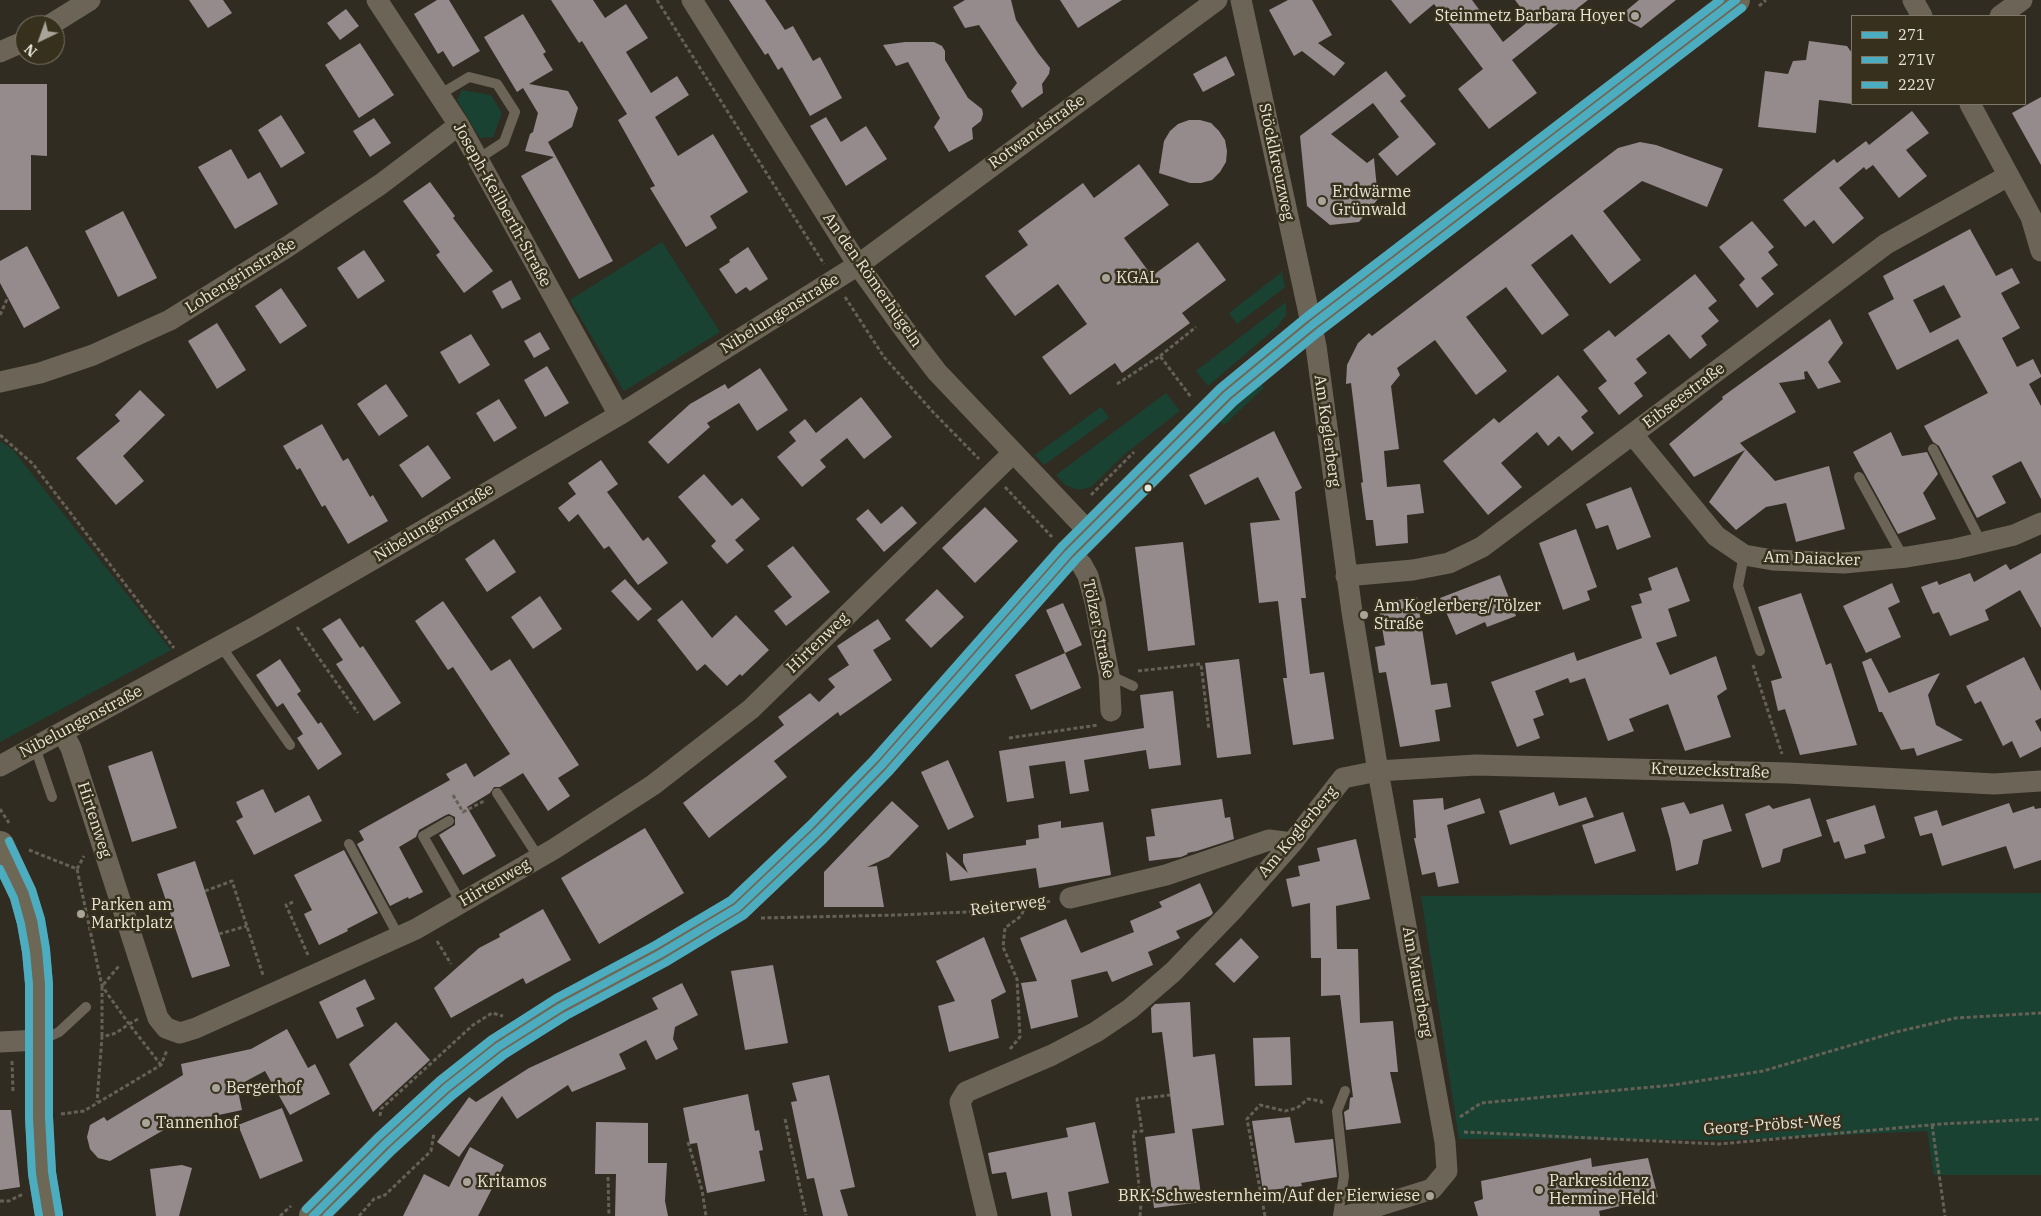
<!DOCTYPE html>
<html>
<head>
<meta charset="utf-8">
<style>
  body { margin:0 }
  #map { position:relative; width:2041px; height:1216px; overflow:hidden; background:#302c22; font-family:"IBM Plex Serif",serif }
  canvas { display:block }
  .legend { position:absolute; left:1851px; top:15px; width:175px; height:90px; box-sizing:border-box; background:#36301c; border:1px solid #7e7868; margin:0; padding:6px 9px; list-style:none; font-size:15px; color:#e9e5d9 }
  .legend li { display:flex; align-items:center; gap:10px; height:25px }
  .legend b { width:25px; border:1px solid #7e7868 }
  .north { position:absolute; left:15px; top:15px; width:50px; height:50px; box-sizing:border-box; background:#36301c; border:1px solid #7e7868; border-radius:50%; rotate:222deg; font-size:14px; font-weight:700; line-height:20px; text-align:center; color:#e9e5d9 }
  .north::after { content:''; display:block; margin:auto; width:18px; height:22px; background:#a8a499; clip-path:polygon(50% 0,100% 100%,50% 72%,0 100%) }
</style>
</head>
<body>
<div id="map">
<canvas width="2041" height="1216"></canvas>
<ul class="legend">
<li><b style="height:6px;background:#4dadc0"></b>271</li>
<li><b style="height:6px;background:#4dadc0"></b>271V</li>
<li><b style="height:6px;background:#4dadc0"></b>222V</li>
</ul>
<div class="north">N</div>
</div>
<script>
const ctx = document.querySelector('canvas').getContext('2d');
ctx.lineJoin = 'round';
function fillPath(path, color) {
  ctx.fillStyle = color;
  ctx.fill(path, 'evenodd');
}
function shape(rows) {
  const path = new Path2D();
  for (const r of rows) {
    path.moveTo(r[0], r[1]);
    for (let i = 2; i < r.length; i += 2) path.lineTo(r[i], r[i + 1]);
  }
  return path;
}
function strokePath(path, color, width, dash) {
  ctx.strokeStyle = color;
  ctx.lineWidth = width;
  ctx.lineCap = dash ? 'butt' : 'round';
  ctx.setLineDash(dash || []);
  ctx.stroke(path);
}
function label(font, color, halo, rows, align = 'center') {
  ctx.font = font + ' "IBM Plex Serif",serif';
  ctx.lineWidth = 5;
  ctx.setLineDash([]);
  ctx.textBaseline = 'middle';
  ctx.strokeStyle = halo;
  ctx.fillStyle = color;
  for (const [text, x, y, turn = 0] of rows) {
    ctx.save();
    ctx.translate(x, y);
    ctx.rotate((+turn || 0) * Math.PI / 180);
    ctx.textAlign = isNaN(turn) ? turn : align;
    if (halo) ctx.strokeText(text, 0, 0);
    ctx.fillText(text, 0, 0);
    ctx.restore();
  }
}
fillPath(shape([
  [462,90,491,95,502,113,493,137,480,138,457,100],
  [662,242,720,332,624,391,570,300],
  [1282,272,1285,287,1237,324,1229,313],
  [1286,302,1286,315,1276,328,1208,386,1196,371],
  [1261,383,1264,388,1224,425,1219,420],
  [1166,393,1180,411,1125,454,1091,487,1078,490,1065,485,1056,475],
  [1101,407,1109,418,1044,465,1035,455],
  [0,441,13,450,171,650,0,742],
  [2041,893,2041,1175,1934,1175,1927,1131,1732,1140,1459,1139,1421,896]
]), '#1a4232');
fillPath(shape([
  [189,0,223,0,232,13,208,28],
  [437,0,449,0,480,51,453,67,443,51,438,54,414,14],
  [551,0,593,0,605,18,626,4,648,38,626,52,651,93,677,76,689,95,655,117,678,156,713,134,748,192,710,216,717,228,686,247,650,188,655,186,618,120,627,114,582,41,579,43],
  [729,0,765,0,785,30,793,26,813,61,820,57,842,98,810,116,782,67,778,70,768,53,765,55],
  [965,0,1011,0,1016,20,1038,53,1050,68,1049,74,1042,84,1043,93,1022,108,1011,91,1017,83,979,25,965,28,953,7],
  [1060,0,1122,0,1078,28],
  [1288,0,1312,0,1332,35,1318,43,1345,63,1334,76,1302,51,1294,56,1269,10],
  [1391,0,1472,0,1503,42,1530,20,1515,0,1588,0,1512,60,1537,93,1489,129,1458,89,1483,69,1434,4,1410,24],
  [1639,0,1676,0,1641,28,1628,21,1627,10],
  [346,9,359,26,340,40,327,23],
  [523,14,546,52,543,54,553,70,529,84,568,91,578,108,572,127,548,142,613,261,579,279,521,176,554,157,525,151,530,134,533,132,538,113,523,88,517,92,484,37],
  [1809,41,1847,46,1852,53,1852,104,1819,100,1816,133,1758,127,1765,71,1788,74,1793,61,1806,60],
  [905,42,934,42,942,46,945,51,945,60,968,98,982,109,983,114,981,121,972,128,973,139,949,152,934,127,940,118,908,62,896,66,883,45],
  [360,43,394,95,359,118,325,65],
  [1226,56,1235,75,1203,92,1193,74],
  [1386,71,1406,96,1400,101,1436,144,1397,176,1378,154,1399,137,1373,103,1331,134,1367,163,1374,158,1378,199,1359,222,1330,225,1307,206,1300,136],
  [0,84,47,84,47,156,31,155,31,210,0,210],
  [2041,97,2041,165,2012,113],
  [1912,111,1929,133,1906,150,1927,176,1899,198,1873,165,1866,170,1864,167,1839,188,1864,218,1833,244,1814,220,1805,227,1783,200,1834,159,1837,163,1866,141,1869,145],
  [281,115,305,153,281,168,258,130],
  [826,117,841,142,866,126,887,159,846,186,810,126],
  [374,118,391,143,370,157,353,131],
  [1189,120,1200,120,1211,123,1219,131,1225,140,1227,151,1226,162,1220,172,1212,180,1201,183,1190,183,1159,173,1164,141,1170,131,1178,124],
  [1640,142,1656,145,1723,169,1707,207,1642,181,1603,211,1641,260,1610,284,1572,234,1531,265,1569,315,1542,335,1506,287,1466,317,1507,371,1476,395,1435,340,1397,368,1400,375,1391,386,1399,449,1384,451,1387,487,1420,484,1424,513,1407,515,1408,543,1376,546,1373,520,1366,520,1361,483,1363,482,1351,383,1346,384,1347,365,1358,343,1369,333,1372,336,1618,148],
  [231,149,248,179,260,172,278,204,235,229,198,167],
  [1139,164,1169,205,1124,238,1152,276,1198,242,1226,280,1182,313,1190,323,1122,373,1115,363,1070,395,1042,357,1087,324,1058,284,1015,316,985,276,1028,245,1018,231,1083,183,1094,198],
  [430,182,455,216,453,218,493,271,464,293,436,255,440,252,403,201],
  [123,211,157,278,118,297,85,231],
  [1752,221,1774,247,1768,252,1778,265,1761,278,1774,294,1757,308,1739,285,1745,279,1719,247],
  [1970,229,1996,276,2012,268,2020,283,2001,293,2020,328,2002,338,2017,367,2033,359,2041,375,2041,377,2029,384,2041,406,2041,499,2021,461,1992,476,2006,503,1977,518,1939,446,1933,442,1924,426,1988,393,1958,339,1897,370,1868,313,1894,299,1883,276],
  [1944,285,1961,317,1930,333,1913,300],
  [27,246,60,308,24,328,0,283,0,261],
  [748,247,768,279,750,291,746,287,736,294,719,269,730,262,729,260],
  [364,250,385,281,358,299,337,268],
  [1695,274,1717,301,1708,308,1719,321,1701,336,1707,345,1690,359,1669,334,1636,359,1647,373,1634,383,1643,396,1619,415,1598,388,1607,381,1583,350,1609,330,1615,337],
  [511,280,521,299,502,309,492,291],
  [281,288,307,326,280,344,255,306],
  [1830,319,1843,343,1828,362,1841,382,1818,389,1807,371,1804,372,1805,379,1779,383,1796,412,1740,443,1775,481,1829,466,1845,529,1796,542,1786,503,1766,507,1736,530,1709,502,1745,450,1694,477,1669,444,1723,399,1722,397],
  [217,323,246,370,217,389,188,341],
  [540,332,550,349,534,358,524,341],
  [471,334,490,365,459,384,440,352],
  [547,366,569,403,545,417,524,380],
  [760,368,788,410,757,431,739,403,707,423,710,427,668,464,648,442,690,404,725,384,728,389],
  [1558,375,1588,411,1581,417,1594,433,1572,451,1559,436,1548,446,1537,432,1501,463,1522,487,1488,515,1443,461,1494,418,1499,423],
  [386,384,408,416,379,436,357,404],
  [140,390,165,415,123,456,144,481,116,505,76,458,120,421,115,415],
  [861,397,892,437,864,459,847,438,820,460,826,467,802,487,777,457,796,441,789,432,805,419,816,433],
  [499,399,517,428,494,442,476,413],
  [322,424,343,461,348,458,370,497,373,495,388,521,348,544,325,505,322,507,300,468,297,470,283,446],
  [1274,431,1302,488,1295,492,1306,598,1301,598,1310,674,1324,672,1334,739,1293,745,1283,678,1287,678,1278,601,1259,603,1250,523,1280,520,1258,477,1205,505,1189,475],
  [1891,432,1902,456,1927,452,1938,474,1923,493,1936,519,1898,534,1853,452],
  [428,445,451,478,422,498,399,465],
  [601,460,618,484,607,492,643,541,648,537,668,563,638,585,609,546,604,549,578,514,569,522,558,508,576,494,568,483],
  [704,474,732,506,742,498,760,519,735,540,744,550,727,564,711,546,716,541,678,497],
  [1631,487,1651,537,1617,550,1608,525,1596,529,1586,504],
  [902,506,917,523,884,552,856,519,868,509,881,524],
  [985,507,1018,541,975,583,942,548],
  [1576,529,1597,587,1587,591,1590,600,1563,610,1539,543],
  [494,539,516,572,487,592,465,559],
  [1183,542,1195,645,1148,651,1135,547],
  [793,546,830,592,786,626,774,611,792,597,767,566],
  [2041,553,2041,628,2020,590,1985,610,1989,620,1950,636,1939,612,1933,614,1921,587,1937,581,1939,585,1970,573,1974,582,2006,564,2010,570],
  [1677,567,1690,601,1668,609,1677,636,1656,643,1670,675,1716,656,1727,689,1717,696,1731,737,1685,751,1668,704,1629,719,1634,731,1608,741,1585,678,1570,683,1568,678,1535,691,1544,715,1533,719,1540,738,1517,747,1491,682,1574,652,1577,661,1642,638,1631,606,1642,603,1639,594,1652,590,1648,578],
  [1500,575,1516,616,1487,627,1485,622,1456,635,1440,598],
  [625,579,652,609,638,621,611,591],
  [1892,583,1900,602,1888,608,1901,637,1866,653,1843,606],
  [937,589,964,617,931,648,905,620],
  [1801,593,1826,665,1831,663,1857,745,1800,755,1785,709,1778,711,1771,681,1782,678,1758,607],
  [540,596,562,629,533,649,511,617],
  [1417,597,1431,685,1447,683,1451,707,1435,710,1440,741,1400,747,1386,672,1379,673,1375,647,1385,645,1378,603],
  [682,600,712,638,736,615,769,650,742,676,740,674,727,686,705,664,697,671,657,620],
  [443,601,491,671,510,659,579,765,558,778,570,796,548,811,523,773,500,787,494,787,490,793,467,807,496,856,463,875,439,835,455,825,455,817,449,814,446,815,419,830,416,837,399,847,423,892,409,899,408,897,390,906,357,844,364,840,359,831,450,780,446,774,466,763,474,777,510,754,453,667,448,670,415,621],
  [1063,603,1082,645,1065,653,1046,610],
  [340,618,360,648,363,646,401,703,374,721,336,664,343,660,322,629],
  [878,619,891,639,873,650,892,680,840,716,838,712,774,761,787,777,709,838,683,803,784,725,778,717,810,693,819,702,835,687,828,679,849,665,837,646],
  [1065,653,1081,688,1031,710,1015,675],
  [2024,657,2041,691,2041,718,2035,721,2041,732,2041,747,2020,758,2012,741,2003,746,1981,701,1975,704,1966,686],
  [1871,658,1889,693,1940,673,1928,695,1936,725,1963,740,1917,756,1914,748,1901,750,1882,712,1879,712,1862,662],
  [280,659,301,691,297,694,318,724,321,722,342,754,318,770,297,738,303,734,283,703,277,707,256,675],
  [1239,659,1251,754,1217,758,1205,663],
  [1173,691,1181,765,1149,769,1146,750,1084,760,1089,791,1070,794,1065,761,1029,766,1034,798,1007,802,999,751,1144,728,1140,695],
  [152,751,177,828,132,842,108,766],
  [948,760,974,817,948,830,921,772],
  [263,789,275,813,309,795,322,821,254,855,236,821,243,817,236,802],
  [1554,792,1559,806,1586,797,1594,817,1510,845,1499,811],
  [1443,798,1444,810,1480,798,1485,813,1447,825,1459,883,1438,887,1435,872,1422,875,1414,838,1416,838,1413,800],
  [1810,798,1822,836,1783,849,1780,862,1762,868,1745,814,1769,805,1773,809],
  [1222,799,1225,818,1230,817,1234,839,1197,851,1187,853,1188,854,1181,857,1149,861,1146,837,1155,836,1151,809],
  [892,801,919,826,889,857,867,867,877,866,884,907,824,907,824,872],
  [1684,802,1690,814,1723,804,1732,831,1703,840,1698,864,1676,871,1670,839,1661,808],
  [2009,803,2013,813,2034,806,2035,809,2041,808,2041,860,2014,869,2006,846,1942,866,1932,833,1920,836,1914,817,1937,810,1942,826],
  [1875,805,1885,838,1864,845,1866,853,1845,859,1839,841,1834,843,1826,820],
  [1623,812,1636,851,1595,864,1582,825],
  [1061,821,1061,828,1103,822,1111,875,1039,888,1036,868,950,881,946,852,968,873,963,862,963,854,1026,845,1026,840,1039,838,1038,825],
  [645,828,684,893,599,944,561,878],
  [1356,839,1370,899,1336,906,1337,949,1358,949,1360,1023,1393,1021,1398,1072,1390,1072,1401,1123,1346,1130,1344,1112,1349,1109,1350,1098,1353,1097,1340,995,1321,996,1321,958,1311,958,1310,903,1292,907,1286,879,1300,876,1298,866,1320,861,1317,848],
  [344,850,378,913,347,929,348,931,319,945,304,914,312,910,294,875],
  [195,861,230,966,192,978,157,874],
  [1200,883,1213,913,1210,916,1176,931,1180,938,1148,952,1153,965,1112,982,1107,971,1071,980,1078,1017,1031,1029,1021,983,1037,981,1020,938,1066,919,1081,953,1134,932,1130,921,1162,907,1159,902],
  [543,909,571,960,526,984,523,978,451,1018,434,988,479,948,500,937,499,934],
  [984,937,1006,992,991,1000,999,1038,949,1052,938,1006,955,1001,936,961],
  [1241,938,1259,957,1234,983,1215,964],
  [773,965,788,1043,745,1050,731,971],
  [365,979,375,999,356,1008,364,1026,337,1039,319,1002],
  [682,983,698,1015,675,1027,673,1039,678,1049,656,1060,646,1040,619,1054,626,1069,572,1092,568,1085,517,1119,502,1096,459,1157,437,1142,469,1097,476,1102,529,1068,658,1009,652,998],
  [1190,1002,1193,1057,1215,1054,1224,1125,1192,1129,1202,1202,1154,1208,1145,1137,1175,1133,1162,1032,1152,1033,1151,1008,1155,1004],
  [396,1022,430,1060,373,1112,349,1064],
  [287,1029,308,1068,315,1064,330,1094,290,1115,265,1071,237,1086,242,1110,186,1122,188,1116,110,1161,98,1158,90,1149,87,1137,90,1125,104,1117,107,1121,183,1075,181,1064,251,1049],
  [1290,1037,1292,1085,1255,1086,1253,1038],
  [829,1075,855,1187,840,1190,848,1216,823,1216,814,1178,807,1179,791,1102,797,1101,792,1083],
  [748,1094,755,1131,759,1130,763,1150,759,1151,765,1181,707,1193,697,1143,690,1144,683,1108],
  [282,1108,303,1161,260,1179,238,1125],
  [0,1110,11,1110,20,1187,0,1190],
  [1290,1117,1295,1143,1333,1139,1337,1177,1301,1183,1302,1186,1263,1191,1252,1121],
  [596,1122,648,1123,648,1163,667,1163,665,1201,668,1216,615,1216,616,1174,595,1174],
  [1095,1122,1109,1183,1068,1192,1072,1216,1051,1216,1047,1192,1012,1199,1006,1172,992,1174,988,1153,1068,1137,1066,1128],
  [470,1147,504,1165,478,1216,403,1216,424,1174,449,1187],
  [1591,1158,1592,1167,1648,1158,1658,1197,1599,1211,1600,1216,1478,1216,1474,1202,1483,1199,1481,1181],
  [182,1165,192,1168,179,1216,156,1216,150,1169]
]), '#968b8c');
strokePath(shape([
  [657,0,824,264],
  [1759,6,1766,0],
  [845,297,884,357,933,412,979,459],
  [0,315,8,297],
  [1160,356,1196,327],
  [1117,384,1160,356,1191,397],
  [0,435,33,464,174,648],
  [1005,487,1052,537],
  [1091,495,1134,452],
  [297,627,358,713],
  [1753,665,1782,754],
  [1138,671,1201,664,1209,730],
  [1009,738,1098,725],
  [453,795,463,812,486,800],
  [0,809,9,823],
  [29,850,77,869,102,986,129,1024,116,1033,102,1037,97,1102],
  [77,869,84,856],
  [205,891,232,881,263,975],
  [293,902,286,905,308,955],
  [761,918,898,915,988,911,1052,901],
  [219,934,247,926],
  [437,941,451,964],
  [138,1019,129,1024,161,1065],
  [102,1036,102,986,119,966],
  [1010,1049,1020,1037,1017,979,1003,947,1005,928,1021,916,1026,905],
  [12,1061,13,1092],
  [61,1114,84,1111,161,1065,167,1050],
  [380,1116,381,1109,473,1025,492,1013,503,1016],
  [1460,1117,1481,1103,1673,1085,1763,1071,1896,1032,1956,1018,2041,1013],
  [785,1119,806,1215],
  [1932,1125,1945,1216],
  [1464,1132,1719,1144,1941,1124,2041,1119],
  [688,1142,702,1190,706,1216],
  [608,1177,609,1216],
  [0,1201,9,1201,23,1194],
  [280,1216,291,1206],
  [359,1216,374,1199,385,1195,431,1151,434,1133],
  [1140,1216,1141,1203,1133,1132,1142,1131,1137,1099,1170,1095],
  [1265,1216,1247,1119,1260,1105,1285,1111,1297,1108,1308,1099,1321,1101,1323,1105]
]), '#666156', 3, [4, 2.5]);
strokePath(shape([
  [439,95,469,77,497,84,515,112,504,142,478,159],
  [1933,449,1981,542],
  [1859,477,1903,557],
  [1744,555,1738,586,1760,651],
  [221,646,290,745],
  [1109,675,1133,686],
  [35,747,52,797],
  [497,793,539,858],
  [449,821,423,836,461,903],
  [349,844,399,937],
  [42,1040,59,1032,86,1007],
  [1338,1216,1344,1176,1337,1111,1345,1091]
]), '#6c6557', 10);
strokePath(shape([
  [377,0,459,125,619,415],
  [692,0,858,265,904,329,937,372,1089,532],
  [1241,0,1316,346,1352,612,1378,771,1445,1142,1447,1171,1432,1189,1346,1216],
  [1913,0,1922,16],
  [2000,16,2022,0],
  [50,25,90,0],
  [0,52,25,41],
  [1970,104,2031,217,2041,251],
  [0,382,40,373,93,355,170,320,287,247,381,184,459,125],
  [1633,435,1716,536,1744,555,1773,560,1844,563,1907,557,1955,549,2014,535,2041,523],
  [1069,553,1082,565,1088,576,1095,602,1109,675,1111,711],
  [1346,576,1413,570,1449,563,1482,547,1886,244,2008,176],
  [63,733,71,748,158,1018,166,1028,180,1033,196,1028,416,929,554,849,653,785,751,709,1013,453],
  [0,766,257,626,386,552,619,415,858,265,1217,0],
  [1070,898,1166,875,1269,840,1292,843],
  [0,1042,39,1040],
  [987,1216,960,1102,966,1092,1052,1055,1096,1032,1130,1009,1173,972,1231,912,1292,843,1343,778,1378,771,1476,765,1788,773,1994,784,2041,781]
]), '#6c6557', 21);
strokePath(shape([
  [0,845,23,894,31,922,36,951,39,984,39,1117,42,1173,49,1216],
  [313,1216,385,1144,446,1088,498,1047,561,1007,660,954,737,908,817,832,881,766,1069,553,1227,395,1312,325,1736,0]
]), '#6d6756', 28);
strokePath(shape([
  [313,1216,385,1144,446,1088,498,1047,561,1007,660,954,737,908,817,832,881,766,1069,553,1227,395,1312,325,1736,0]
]), '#4dadc0', 8);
strokePath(shape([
  [0,869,14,898,21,924,26,952,29,984,29,1118,32,1174,39,1216],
  [327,1216,392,1151,452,1096,504,1055,566,1016,665,963,744,915,824,839,888,773,1076,560,1234,402,1318,333,1742,8]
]), '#4dadc0', 8);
strokePath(shape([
  [9,841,32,890,41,919,46,949,49,984,49,1117,52,1172,59,1214],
  [306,1209,378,1137,439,1081,492,1039,556,998,655,945,731,900,810,825,874,759,1062,546,1220,388,1306,317,1720,0]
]), '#4dadc0', 8);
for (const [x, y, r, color] of [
  [1635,16,5,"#a8a499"],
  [1322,201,5,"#a8a499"],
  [1106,278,5,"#a8a499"],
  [1148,488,4.5,"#e9e5d9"],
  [1364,615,5,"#a8a499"],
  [81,914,5,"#a8a499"],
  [216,1088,5,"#a8a499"],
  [146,1123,5,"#a8a499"],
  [467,1182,5,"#a8a499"],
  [1539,1190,5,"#a8a499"],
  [1430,1196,5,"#a8a499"]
]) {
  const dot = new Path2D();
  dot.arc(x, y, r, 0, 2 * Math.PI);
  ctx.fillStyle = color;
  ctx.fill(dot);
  strokePath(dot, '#36301c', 2);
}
label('16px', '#e9e5d9', '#36301c', [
  ["Steinmetz Barbara Hoyer",1625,16,"right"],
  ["Erdwärme",1332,192],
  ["Grünwald",1332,210],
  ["KGAL",1116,278],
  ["Am Koglerberg/Tölzer",1374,606],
  ["Straße",1374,624],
  ["Parken am",91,905],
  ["Marktplatz",91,923],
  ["Bergerhof",226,1088],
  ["Tannenhof",156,1123],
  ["Parkresidenz",1549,1181],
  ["Hermine Held",1549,1199],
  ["Kritamos",477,1182],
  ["BRK-Schwesternheim/Auf der Eierwiese",1420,1196,"right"]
], 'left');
label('16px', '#e9e5d9', '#36301c', [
  ["Rotwandstraße",1037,132,-36],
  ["Stöcklkreuzweg",1276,162,78],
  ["Joseph-Keilberth-Straße",502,205,61],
  ["Lohengrinstraße",241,276,-32],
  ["An den Römerhügeln",872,280,55],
  ["Nibelungenstraße",780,314,-32],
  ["Eibseestraße",1684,396,-37],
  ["Am Koglerberg",1327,431,82],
  ["Nibelungenstraße",434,523,-31],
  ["Am Daiacker",1812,559,2],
  ["Tölzer Straße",1098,629,78],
  ["Hirtenweg",818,643,-44],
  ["Nibelungenstraße",81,722,-28],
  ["Kreuzeckstraße",1710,771,2],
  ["Hirtenweg",94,820,72],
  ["Am Koglerberg",1298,832,-50],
  ["Hirtenweg",495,883,-30],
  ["Reiterweg",1008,906,-7],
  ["Am Mauerberg",1417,982,80],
  ["Georg-Pröbst-Weg",1772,1125,-4]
]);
</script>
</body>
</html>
